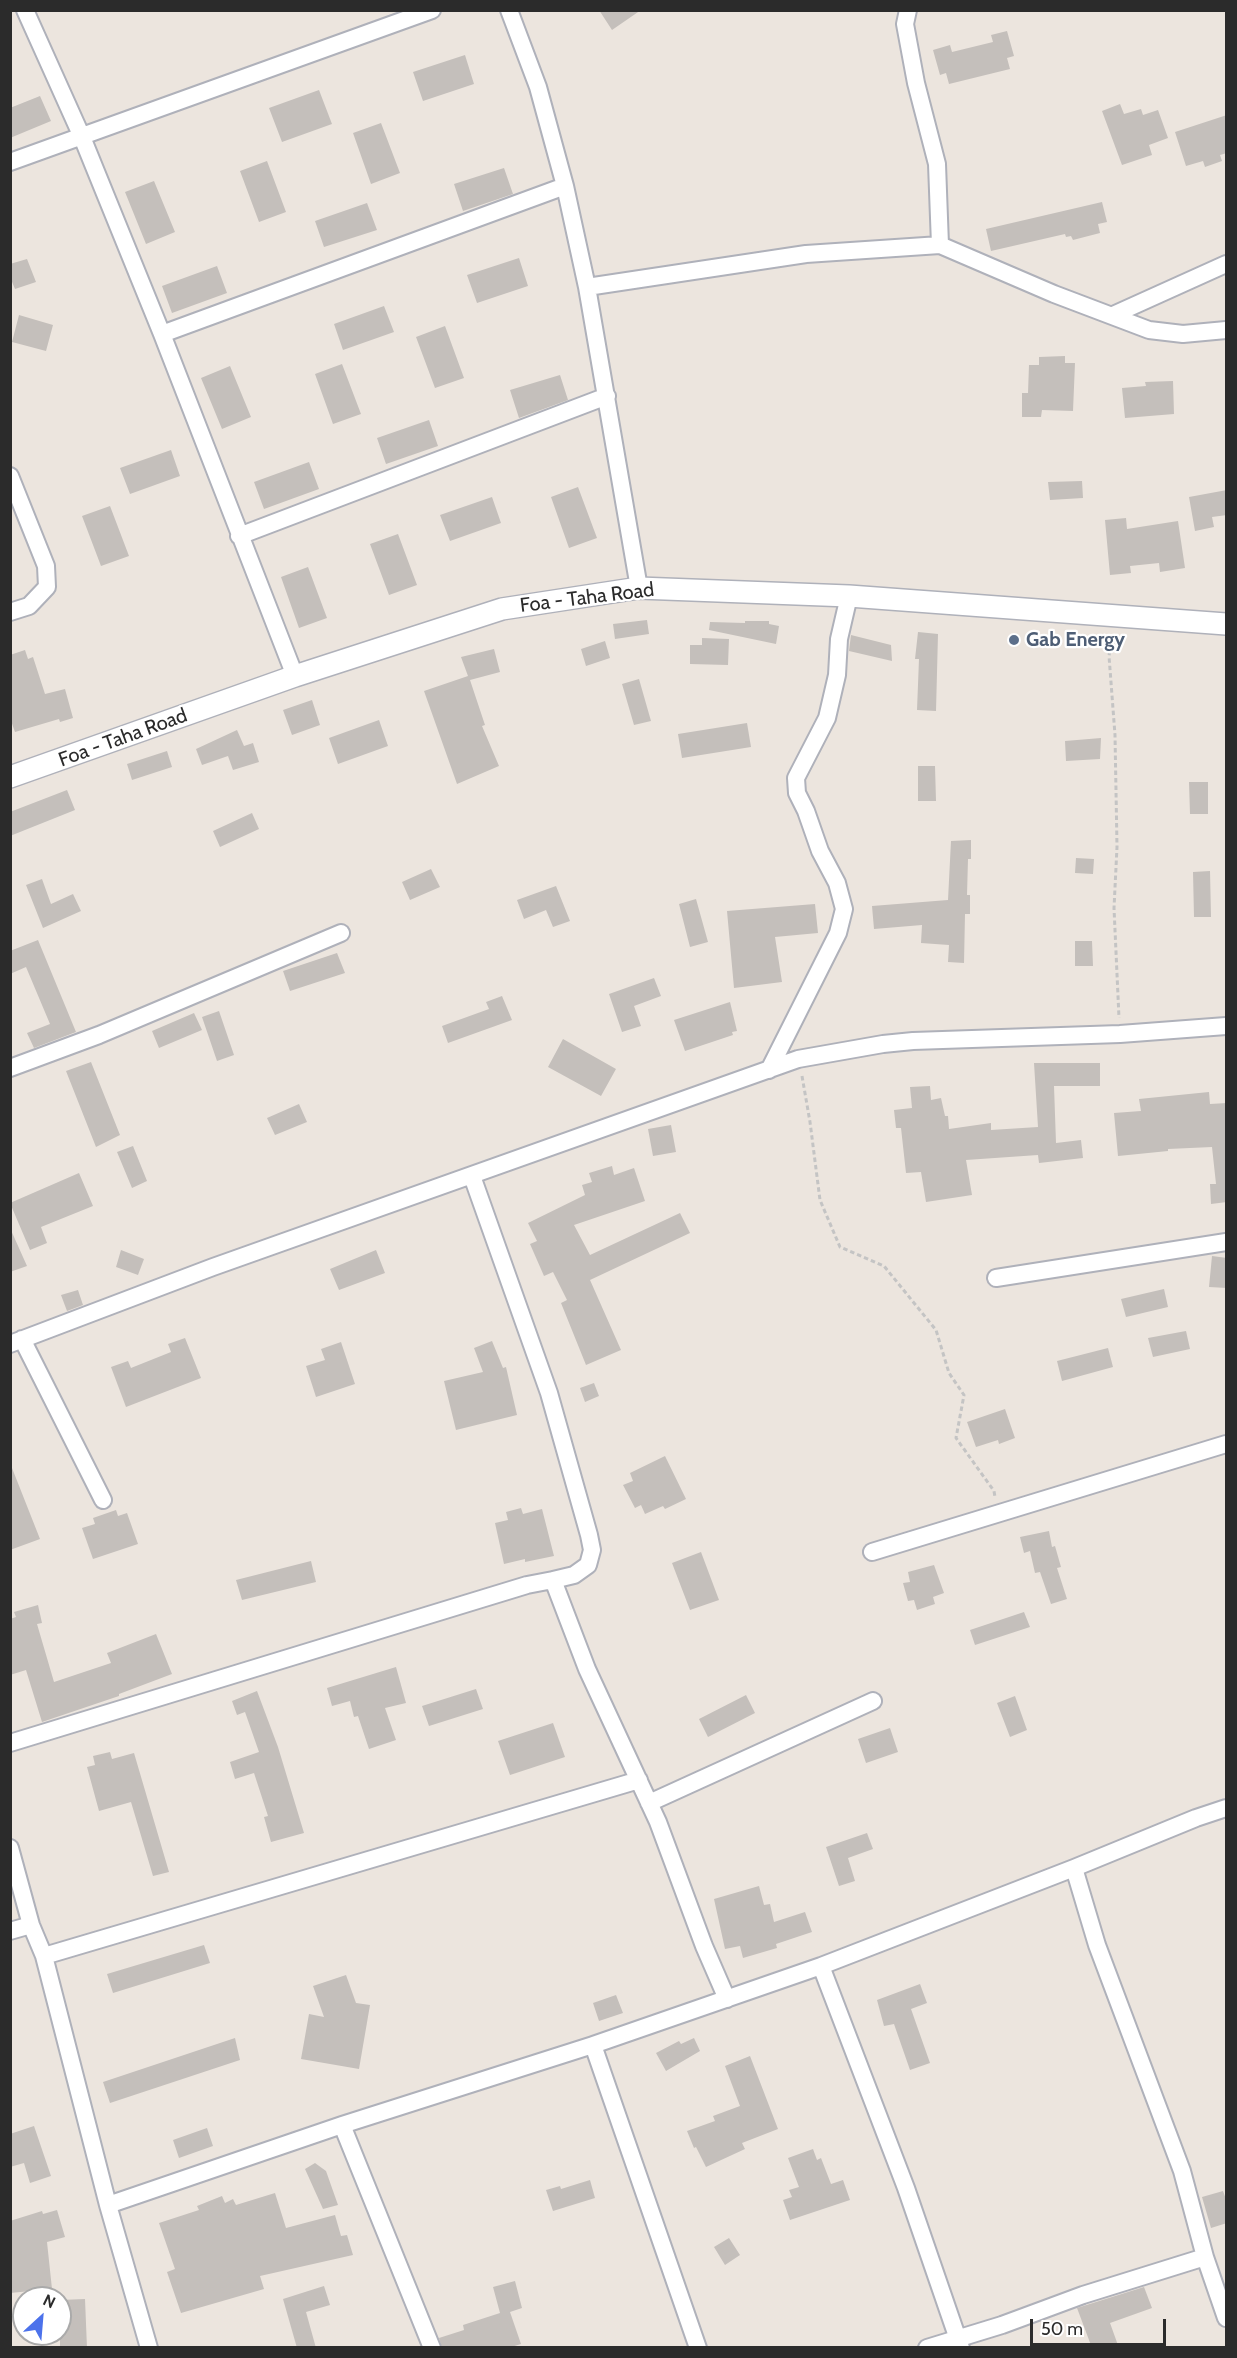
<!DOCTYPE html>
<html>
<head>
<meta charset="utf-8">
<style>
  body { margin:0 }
  #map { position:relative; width:1237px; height:2358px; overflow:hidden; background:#ece5de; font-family:Cabin,sans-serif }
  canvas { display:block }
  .frame { position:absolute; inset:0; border:12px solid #2b2b2b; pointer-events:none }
  .north { position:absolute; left:12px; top:2286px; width:60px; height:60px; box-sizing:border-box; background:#fff; border:2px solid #aaa; border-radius:50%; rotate:26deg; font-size:16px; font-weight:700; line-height:24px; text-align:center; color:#2b2b2b }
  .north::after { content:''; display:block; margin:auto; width:21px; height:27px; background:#4c72eb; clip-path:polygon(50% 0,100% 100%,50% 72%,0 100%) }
  .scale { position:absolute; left:1030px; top:2319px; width:136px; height:27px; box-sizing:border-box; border:3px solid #2b2b2b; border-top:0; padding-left:8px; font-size:18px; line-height:21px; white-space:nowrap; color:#2b2b2b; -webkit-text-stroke:4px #fff; paint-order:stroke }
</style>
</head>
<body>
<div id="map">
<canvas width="1237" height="2358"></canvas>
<div class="frame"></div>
<div class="north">N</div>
<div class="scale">50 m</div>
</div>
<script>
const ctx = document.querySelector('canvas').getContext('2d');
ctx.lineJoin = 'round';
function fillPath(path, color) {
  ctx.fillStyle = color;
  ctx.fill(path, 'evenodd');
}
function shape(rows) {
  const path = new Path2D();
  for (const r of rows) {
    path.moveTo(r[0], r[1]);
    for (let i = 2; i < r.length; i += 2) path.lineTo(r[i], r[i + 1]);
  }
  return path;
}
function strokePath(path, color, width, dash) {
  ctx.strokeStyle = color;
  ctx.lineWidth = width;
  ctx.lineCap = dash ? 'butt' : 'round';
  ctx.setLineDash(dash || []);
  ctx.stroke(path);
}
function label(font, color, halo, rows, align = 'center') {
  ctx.font = font + ' Cabin,sans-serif';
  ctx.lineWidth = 4.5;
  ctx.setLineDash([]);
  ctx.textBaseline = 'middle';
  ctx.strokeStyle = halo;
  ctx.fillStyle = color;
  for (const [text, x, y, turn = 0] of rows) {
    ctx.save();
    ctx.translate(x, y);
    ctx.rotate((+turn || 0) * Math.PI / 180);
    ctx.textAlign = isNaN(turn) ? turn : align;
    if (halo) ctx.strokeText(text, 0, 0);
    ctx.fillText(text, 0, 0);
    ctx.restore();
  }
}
fillPath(shape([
  [599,10,641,10,612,30],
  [1007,31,1014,56,1007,58,1010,69,949,84,946,73,940,75,933,50,950,45,952,52,993,42,991,35],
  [465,55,474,84,423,101,413,72],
  [319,90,332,124,282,142,269,108],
  [40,96,51,121,10,138,10,108],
  [1120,104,1124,114,1141,109,1143,115,1158,110,1168,138,1149,145,1152,155,1122,165,1102,111],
  [1227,115,1227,153,1220,155,1222,161,1205,167,1203,161,1186,166,1175,132],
  [381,123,400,173,371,184,353,133],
  [267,161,286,212,259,222,240,171],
  [504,168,513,194,463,211,454,184],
  [154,181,175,232,146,244,125,192],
  [1102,202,1107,222,1098,224,1100,233,1073,240,1071,236,1066,237,1065,234,991,251,986,229],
  [367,203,377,230,324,247,315,221],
  [519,258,528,286,477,303,467,275],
  [27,259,36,282,15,289,10,277,10,264],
  [217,266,227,293,172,313,162,286],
  [384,306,394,332,343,350,334,324],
  [19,315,53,325,46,351,12,342],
  [445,326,464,378,435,388,416,337],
  [1065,356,1065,363,1075,363,1073,411,1042,410,1041,417,1022,417,1022,393,1028,393,1029,365,1039,365,1039,357],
  [342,364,361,414,333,424,315,374],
  [230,366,251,417,222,429,201,378],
  [560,375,568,400,519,418,510,390],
  [1173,381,1174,414,1125,418,1122,388,1146,386,1145,382],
  [429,420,438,446,386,464,377,438],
  [171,450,180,476,130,494,120,468],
  [309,462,319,489,264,509,254,482],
  [1082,481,1083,498,1050,500,1048,482],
  [578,487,597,538,569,548,551,497],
  [1227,490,1227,515,1212,517,1214,527,1195,531,1189,497],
  [492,497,501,523,450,541,440,515],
  [110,506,129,556,101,566,82,516],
  [1126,518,1127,529,1178,521,1185,568,1160,572,1159,563,1130,566,1131,573,1110,575,1105,520],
  [398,534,417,585,389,595,370,544],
  [308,567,327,618,299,628,281,577],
  [647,620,649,634,615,639,613,624],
  [745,621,769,621,769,624,779,626,776,644,709,630,710,622,745,623],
  [918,632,938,634,936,711,917,710,919,659,915,659],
  [851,635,891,645,892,661,849,651],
  [702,638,729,639,728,665,690,664,690,645,702,645],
  [605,641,610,658,586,666,581,649],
  [494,649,500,672,470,680,485,725,482,726,499,766,457,784,424,691,468,676,461,657],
  [25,650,28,659,33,657,45,694,65,689,73,718,60,722,59,719,15,732,10,718,10,655],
  [639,679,651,721,634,725,622,684],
  [312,700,320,725,292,735,283,710],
  [379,720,388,746,338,764,329,738],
  [747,723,751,747,682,758,678,734],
  [237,730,244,746,253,743,259,762,233,770,228,756,202,765,196,749],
  [1101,738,1100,759,1066,761,1065,741],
  [167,751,172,767,132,780,127,764],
  [918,766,935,766,936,801,918,801],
  [1189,782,1208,782,1208,814,1190,814],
  [67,790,75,810,10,836,10,812],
  [252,813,259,829,220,847,213,831],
  [971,840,971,859,968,859,967,895,970,895,970,914,965,914,964,963,948,962,949,945,921,943,922,925,874,929,872,906,948,900,951,841],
  [1076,858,1094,859,1093,874,1075,873],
  [431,869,440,887,410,900,402,882],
  [1210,871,1211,917,1194,917,1193,872],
  [42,879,51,904,73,894,81,911,43,928,26,885],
  [556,886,570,921,553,927,546,910,524,919,517,900],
  [696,899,708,942,690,947,679,904],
  [815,904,818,933,775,937,782,982,734,988,727,911],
  [38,940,76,1032,34,1048,27,1033,50,1024,26,967,10,974,10,951],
  [1075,941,1092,941,1093,966,1075,966],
  [337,953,345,973,290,991,283,971],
  [654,978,661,996,634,1006,641,1026,622,1032,609,994],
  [502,996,512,1020,448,1043,442,1026,489,1009,486,1002],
  [730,1002,737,1031,732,1032,733,1035,685,1051,674,1020],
  [219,1011,234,1055,217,1061,202,1017],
  [194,1013,202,1030,159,1048,152,1031],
  [563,1039,616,1069,601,1096,548,1067],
  [91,1062,120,1135,96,1147,66,1071],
  [1034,1063,1100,1063,1100,1086,1054,1086,1056,1143,1081,1140,1083,1158,1039,1163,1038,1155,966,1160,972,1195,926,1202,921,1172,906,1173,901,1128,896,1128,894,1110,912,1108,910,1087,930,1086,931,1100,941,1098,945,1116,948,1116,949,1129,991,1123,991,1130,1038,1127],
  [1209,1092,1210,1104,1227,1103,1227,1202,1211,1204,1210,1184,1216,1184,1212,1147,1168,1149,1168,1151,1118,1156,1114,1113,1141,1111,1139,1099],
  [299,1104,307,1122,275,1135,267,1118],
  [671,1125,676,1152,653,1156,648,1129],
  [133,1146,147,1181,132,1188,117,1152],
  [612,1166,614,1175,634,1168,645,1201,574,1225,590,1255,680,1213,690,1233,590,1280,621,1350,586,1365,561,1303,567,1300,553,1272,544,1276,530,1244,537,1241,528,1223,585,1195,582,1185,592,1182,589,1173],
  [79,1173,93,1206,41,1227,47,1243,30,1250,10,1203],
  [10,1228,27,1266,10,1272],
  [121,1250,144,1259,138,1275,116,1267],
  [376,1250,385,1273,339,1290,330,1269],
  [1212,1256,1227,1258,1227,1288,1209,1287],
  [1164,1289,1168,1307,1126,1317,1121,1299],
  [78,1290,83,1305,67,1311,61,1295],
  [1186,1331,1190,1349,1153,1357,1148,1338],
  [185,1338,201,1378,126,1407,111,1367,128,1361,131,1368,171,1352,168,1344],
  [492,1341,503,1368,506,1367,517,1415,456,1430,444,1381,483,1372,474,1348],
  [341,1342,355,1384,316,1397,306,1366,325,1360,321,1349],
  [1108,1348,1113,1367,1062,1381,1057,1361],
  [594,1383,599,1396,585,1402,580,1388],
  [1005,1409,1015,1438,999,1444,998,1440,976,1447,967,1422],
  [665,1456,686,1499,665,1509,663,1506,645,1514,641,1505,635,1508,623,1485,633,1481,630,1473],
  [10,1468,12,1468,40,1539,10,1550],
  [521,1508,523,1514,542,1509,554,1556,525,1562,525,1559,504,1564,495,1523,508,1520,506,1512],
  [116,1510,118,1516,127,1513,138,1544,93,1559,82,1528,95,1524,93,1518],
  [1049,1531,1052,1547,1055,1546,1061,1567,1057,1568,1067,1599,1051,1604,1040,1572,1035,1573,1030,1551,1024,1553,1020,1537],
  [701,1552,719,1600,690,1610,672,1563],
  [311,1561,316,1582,242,1600,236,1580],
  [934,1565,944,1593,933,1597,935,1604,917,1610,914,1600,908,1601,903,1583,910,1582,908,1572],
  [38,1605,42,1623,37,1624,54,1682,111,1663,107,1653,156,1634,172,1674,119,1694,119,1696,42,1722,26,1670,10,1675,10,1619,16,1617,14,1612],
  [1024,1612,1030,1627,975,1645,970,1630],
  [396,1667,406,1703,385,1708,396,1740,369,1749,358,1716,354,1717,350,1701,332,1706,327,1688],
  [476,1689,483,1709,429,1726,422,1706],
  [257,1691,278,1747,304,1833,271,1842,264,1817,268,1816,254,1773,235,1779,230,1762,259,1752,245,1712,237,1715,232,1701],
  [746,1695,755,1713,708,1737,699,1719],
  [1015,1696,1027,1730,1010,1737,997,1703],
  [553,1723,565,1757,510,1775,498,1741],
  [890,1728,898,1752,866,1763,858,1739],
  [110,1752,112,1759,134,1753,169,1872,153,1876,131,1802,99,1811,87,1767,95,1765,93,1756],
  [867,1833,873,1849,848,1858,855,1881,839,1886,826,1847],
  [759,1886,764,1905,770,1904,774,1922,805,1912,812,1932,776,1944,777,1948,743,1958,740,1946,725,1949,714,1899],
  [204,1945,210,1963,113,1993,107,1974],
  [346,1975,356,2003,370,2005,359,2069,301,2059,309,2014,324,2017,313,1986],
  [920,1984,927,2003,911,2009,930,2063,910,2070,894,2024,884,2026,877,2000],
  [616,1995,623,2013,599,2021,593,2003],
  [235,2038,240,2060,110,2103,103,2082],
  [694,2038,700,2051,666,2071,656,2053,679,2041,681,2044],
  [750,2056,778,2129,742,2143,745,2149,706,2167,696,2147,694,2148,687,2131,715,2121,713,2116,740,2106,725,2066],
  [34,2126,51,2176,30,2183,24,2163,10,2167,10,2134],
  [207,2128,213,2146,179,2158,173,2140],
  [813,2149,817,2160,821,2158,831,2184,843,2180,850,2200,790,2220,783,2200,792,2197,789,2190,799,2187,788,2158],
  [315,2163,326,2171,338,2205,323,2209,305,2169],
  [590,2180,595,2198,553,2211,546,2190,560,2186,561,2189],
  [1223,2191,1227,2202,1227,2223,1211,2228,1202,2197],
  [275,2193,286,2228,335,2215,341,2236,347,2235,353,2255,260,2276,264,2289,181,2313,167,2272,175,2269,159,2223,199,2210,197,2206,222,2196,225,2203,233,2199,236,2205],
  [57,2210,65,2237,47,2242,52,2289,10,2293,10,2221,42,2211,43,2214],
  [729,2238,740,2255,725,2265,714,2247],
  [515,2281,522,2308,510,2312,521,2344,508,2348,442,2348,439,2338,464,2330,463,2325,500,2313,493,2287],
  [324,2286,330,2305,306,2312,316,2348,297,2348,283,2299],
  [1144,2287,1152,2308,1110,2323,1119,2348,1092,2348,1077,2308],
  [85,2299,87,2348,60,2348,60,2300]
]), '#c4bfbb');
const minor = shape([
  [25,10,82,137,162,334,295,676],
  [509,10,538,87,565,186,587,287,639,588],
  [908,10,905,24,916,83,937,164,940,245],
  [10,162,432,10],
  [587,287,806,254,940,245,1054,294,1149,330,1183,334,1226,330],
  [1113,315,1226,264],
  [162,334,565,186],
  [10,476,46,566,47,587,29,606,10,612],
  [239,536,607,396],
  [10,1068,99,1035,341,933],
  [769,1070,838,933,844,909,837,883,820,851,806,811,797,793,796,778,827,718,837,675,839,639,849,596],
  [472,1176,549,1393,589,1535,592,1550,588,1565,574,1575,553,1580],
  [996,1278,1226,1242],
  [22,1339,103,1500],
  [10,1344,213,1267,798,1059,883,1044,913,1041,1120,1034,1226,1026],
  [872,1552,1226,1444],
  [10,1743,527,1585,553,1580,587,1669,658,1822,704,1946,727,1999],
  [649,1803,873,1701],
  [10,1848,31,1925,44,1956,108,2205,149,2348],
  [1074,1868,1097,1945,1182,2171,1205,2257,1226,2318],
  [10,1931,31,1925],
  [44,1956,639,1780],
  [821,1966,906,2188,961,2348],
  [593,2045,698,2348],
  [342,2125,432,2348],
  [108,2205,342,2125,593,2045,821,1966,1074,1868,1196,1818,1226,1808],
  [927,2348,1002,2325,1083,2295,1205,2257]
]);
const tertiary = shape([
  [10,777,295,676,502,609,639,588,849,596,1226,624]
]);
strokePath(minor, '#afb1ba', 20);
strokePath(tertiary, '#afb1ba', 24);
strokePath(shape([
  [1112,636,1109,656,1115,735,1117,847,1114,908,1119,1018],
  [802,1076,810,1122,820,1200,840,1247,884,1266,936,1330,949,1373,964,1395,956,1438,994,1491,995,1497]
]), '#c4c4c4', 3, [4.5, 3]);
strokePath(minor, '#fff', 16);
strokePath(tertiary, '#fff', 21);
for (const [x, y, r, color] of [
  [1014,640,6,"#5c6f8a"]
]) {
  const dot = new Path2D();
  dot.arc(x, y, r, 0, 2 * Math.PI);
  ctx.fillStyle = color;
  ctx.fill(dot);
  strokePath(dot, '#fff', 2);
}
label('20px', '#2b2b2b', '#fff', [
  ["Foa - Taha Road",587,598,-7],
  ["Foa - Taha Road",123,738,-20]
]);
label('bold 20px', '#4e5e75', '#fff', [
  ["Gab Energy",1026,640]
], 'left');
</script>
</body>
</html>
